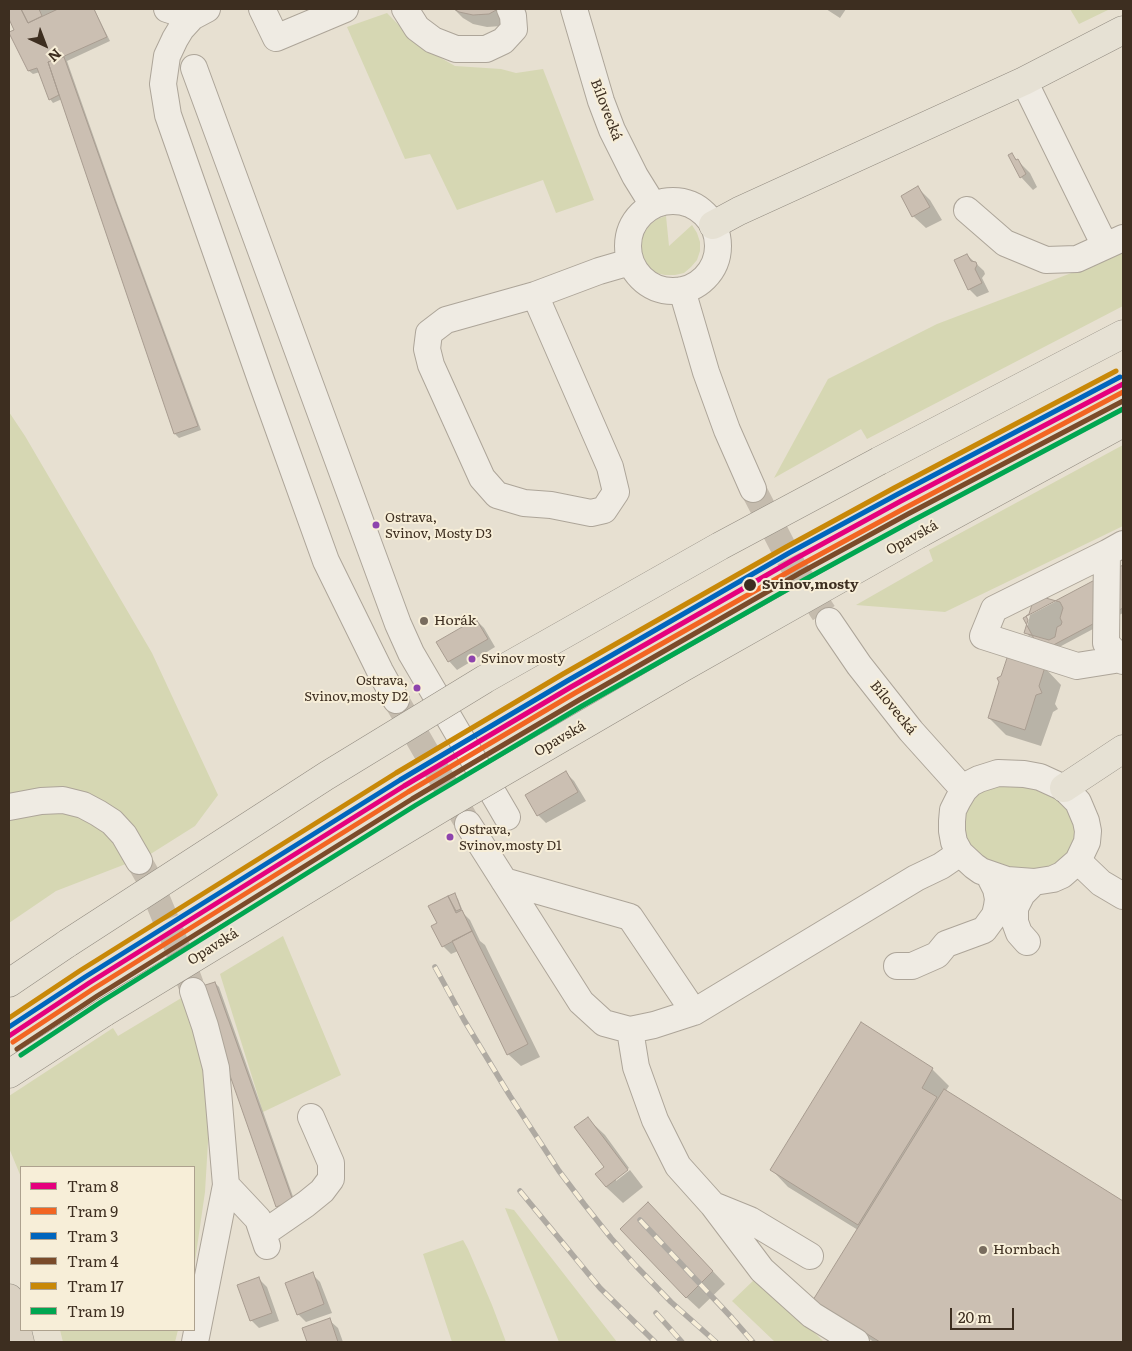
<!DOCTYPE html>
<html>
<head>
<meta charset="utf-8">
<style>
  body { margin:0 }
  #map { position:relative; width:1132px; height:1351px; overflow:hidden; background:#e7e0d1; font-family:Literata,serif }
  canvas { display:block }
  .frame { position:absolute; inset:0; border:10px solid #3d2e20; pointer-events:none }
  .legend { position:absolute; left:20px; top:1166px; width:175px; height:165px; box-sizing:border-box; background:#f7eed8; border:1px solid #ada18e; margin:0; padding:6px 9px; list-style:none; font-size:15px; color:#3d2e20 }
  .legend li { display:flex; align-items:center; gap:10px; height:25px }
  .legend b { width:25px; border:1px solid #ada18e }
  .north { position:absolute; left:20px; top:20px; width:50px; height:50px; -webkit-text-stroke:4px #f7eed8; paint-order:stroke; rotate:137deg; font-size:14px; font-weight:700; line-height:20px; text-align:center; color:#3d2e20 }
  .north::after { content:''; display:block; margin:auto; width:18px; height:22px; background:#3d2e20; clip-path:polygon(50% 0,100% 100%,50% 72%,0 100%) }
  .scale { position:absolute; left:950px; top:1308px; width:64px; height:22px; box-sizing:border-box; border:2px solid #3d2e20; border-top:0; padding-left:6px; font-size:15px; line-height:18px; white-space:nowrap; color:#3d2e20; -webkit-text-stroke:4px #f7eed8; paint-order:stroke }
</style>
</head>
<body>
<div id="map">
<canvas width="1132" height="1351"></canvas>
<div class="frame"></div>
<ul class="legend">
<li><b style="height:6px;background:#e5007d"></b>Tram 8</li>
<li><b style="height:6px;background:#f26522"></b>Tram 9</li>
<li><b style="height:6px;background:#0065bd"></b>Tram 3</li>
<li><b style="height:6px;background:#7a4b2a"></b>Tram 4</li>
<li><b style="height:6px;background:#c88808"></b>Tram 17</li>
<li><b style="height:6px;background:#00a651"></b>Tram 19</li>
</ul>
<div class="north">N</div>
<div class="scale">20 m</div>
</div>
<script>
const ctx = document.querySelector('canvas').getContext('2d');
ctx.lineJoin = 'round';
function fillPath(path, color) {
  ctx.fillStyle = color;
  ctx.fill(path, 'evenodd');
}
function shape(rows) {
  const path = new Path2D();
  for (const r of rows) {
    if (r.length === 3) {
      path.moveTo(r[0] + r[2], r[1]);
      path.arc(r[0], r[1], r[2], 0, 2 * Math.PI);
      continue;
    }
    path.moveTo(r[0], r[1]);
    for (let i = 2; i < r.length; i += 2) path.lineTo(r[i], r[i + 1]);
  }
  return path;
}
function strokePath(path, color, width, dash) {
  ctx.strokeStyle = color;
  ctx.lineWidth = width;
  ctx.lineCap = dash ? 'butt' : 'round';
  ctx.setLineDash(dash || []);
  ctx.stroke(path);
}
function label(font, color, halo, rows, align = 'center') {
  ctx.font = font + ' Literata,serif';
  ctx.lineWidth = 4;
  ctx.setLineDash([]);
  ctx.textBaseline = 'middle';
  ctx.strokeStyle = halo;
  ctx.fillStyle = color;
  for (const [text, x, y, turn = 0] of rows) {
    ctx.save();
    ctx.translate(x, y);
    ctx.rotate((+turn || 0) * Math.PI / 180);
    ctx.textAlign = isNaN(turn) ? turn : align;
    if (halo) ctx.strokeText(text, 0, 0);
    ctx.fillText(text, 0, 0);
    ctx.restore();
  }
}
fillPath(shape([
  [1070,9,1110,9,1079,24],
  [387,13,418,45,455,66,501,69,516,73,543,69,594,200,556,213,543,180,457,210,430,154,405,159,347,27],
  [666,216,669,246,692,225,697,233,700,242,700,251,697,260,691,267,684,273,675,275,665,275,656,273,649,267,644,259,641,250,641,241,644,232,650,225,657,219],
  [1123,251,1123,306,867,439,861,429,774,478,828,379,937,324,1103,261],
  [9,412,25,436,152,653,218,795,195,826,149,855,56,891,9,923],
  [1123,445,1123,526,945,612,856,605,933,561,929,550],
  [1000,786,1022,786,1036,789,1057,799,1068,810,1071,816,1075,831,1074,839,1068,853,1056,864,1049,867,1034,870,1009,867,988,860,970,844,964,830,965,813,969,806,979,794,985,790],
  [283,936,341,1075,263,1112,220,974],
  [183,997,202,1058,209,1125,205,1192,194,1268,194,1167,21,1167,21,1177,9,1148,9,1096,113,1028,118,1036],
  [505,1208,514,1210,617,1342,559,1342],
  [463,1240,468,1249,492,1305,506,1342,452,1342,423,1254],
  [755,1279,815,1333,824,1342,775,1342,732,1301],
  [60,1330,178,1330,175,1342,63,1342]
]), '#d6d7b3');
fillPath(shape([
  [9,9,94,9,110,41,67,61,117,203,201,430,179,438,175,434,62,99,53,103,50,99,40,72,33,74,29,71,10,33,16,30,9,16],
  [454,9,524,9,501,26,487,27,473,24,463,18],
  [826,9,846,9,840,18],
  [1012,155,1030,173,1037,187,1033,190,1021,177],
  [918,188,930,200,942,220,926,228,913,216],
  [967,255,984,271,985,274,982,278,989,292,977,297,969,289],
  [1123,566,1123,613,1050,652,1036,638,1029,636,1026,632,1030,615],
  [476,620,484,628,495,647,457,670,449,661,438,642],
  [1045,668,1061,685,1055,704,1058,709,1053,712,1041,746,1006,735,989,718],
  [566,773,574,781,586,801,546,823,538,815],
  [454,895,458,899,464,914,470,920,480,941,485,945,540,1057,521,1066,508,1054,458,951,451,954,443,946,439,924,448,897],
  [215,983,219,987,296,1205,281,1210,278,1206],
  [932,1069,949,1086,945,1092,1123,1202,1123,1342,874,1342,827,1313,814,1300,858,1230,788,1187,772,1170],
  [588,1119,605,1135,629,1168,616,1178,616,1181,630,1170,643,1187,623,1203,606,1187,606,1167],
  [661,1216,725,1284,699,1309,686,1297],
  [312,1274,320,1282,332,1313,306,1322,298,1314],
  [258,1278,267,1287,279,1321,259,1328,251,1320],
  [329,1320,338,1328,343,1342,308,1342,303,1328]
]), '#0003');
const building = shape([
  [9,9,21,9,28,23,58,9,94,9,107,37,60,58,48,62,59,95,49,100,37,68,28,71,9,33,9,32,14,30,9,19,9,9],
  [21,9,39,9,42,16,28,23,21,9],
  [454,9,498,9,489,14,473,15,459,12,454,9],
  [64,57,114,198,198,426,174,434,48,62,64,57],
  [1012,153,1016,160,1018,159,1026,174,1020,178,1008,155,1012,153],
  [918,186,930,207,912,217,901,196,918,186],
  [967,254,971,261,976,262,977,265,975,269,982,283,968,290,954,260,967,254],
  [1123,565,1123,608,1046,649,1039,648,1023,618,1123,565],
  [1035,595,1060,602,1063,608,1060,618,1062,622,1061,625,1057,627,1055,637,1049,640,1024,633,1028,620,1026,616,1029,614,1035,595],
  [476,619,488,639,448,662,436,642,476,619],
  [1008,655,1045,667,1039,686,1042,693,1036,695,1025,730,988,718,999,682,997,678,1001,676,1008,655],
  [566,771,578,792,537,816,525,795,566,771],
  [455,893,461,909,456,911,448,896,455,893],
  [448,896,456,913,462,910,472,931,442,947,431,926,437,923,428,906,448,896],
  [472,931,528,1044,507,1055,452,941,472,931],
  [215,982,293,1201,276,1207,199,987,215,982],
  [861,1022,933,1068,922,1088,937,1097,858,1225,770,1170,861,1022],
  [944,1089,1123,1201,1123,1342,880,1342,813,1300,944,1089],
  [588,1117,628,1170,606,1187,595,1174,604,1167,574,1127,588,1117],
  [648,1202,713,1271,686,1298,620,1229,648,1202],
  [313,1272,324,1304,297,1315,285,1283,313,1272],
  [259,1277,272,1313,250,1321,237,1285,259,1277],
  [330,1318,338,1342,307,1342,302,1328,330,1318]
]);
fillPath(building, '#cbbfb2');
strokePath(building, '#a89c90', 1);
strokePath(shape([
  [753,489,793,566,829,621],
  [396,700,465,819],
  [139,861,148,877,175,942,191,985]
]), '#c5bcae', 26, [26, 13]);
const minor = shape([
  [167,9,192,17],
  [207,9,192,17,181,29,175,39,167,56,163,84,168,115,262,383,326,561,380,671,396,700],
  [262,9,276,38,345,9],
  [405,9,417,28,433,40,456,49,486,49,503,41,514,29,513,16,510,9],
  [574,9,601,101,612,130,635,176,653,205],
  [194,68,398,624,411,653,507,817],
  [1024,81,1105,246],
  [673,246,45],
  [967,210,1005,243,1046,260,1077,259,1123,238],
  [682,290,706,372,727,430,753,489],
  [535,295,610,467,616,492,604,510,591,513,551,505,524,503,497,495,482,478,431,365,427,349,429,333,446,320,535,295,599,271,630,262],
  [1123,544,1107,553,1106,643,1123,661],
  [1107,553,994,609,983,636,1077,666,1121,659],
  [829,621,859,665,911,731,964,790],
  [998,773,1024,774,1040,777,1064,788,1078,802,1086,821,1088,831,1087,842,1078,861,1062,875,1053,879,1034,882,1007,880,981,871,974,866,960,853,954,842,952,831,952,821,953,810,958,800,964,790,971,783,979,779,998,773],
  [9,807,41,801,63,800,83,805,98,813,112,822,124,835,139,861],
  [468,824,581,1002,604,1023,630,1030,654,1025,694,1012,916,878,941,866,960,853],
  [1078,861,1101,883,1123,896],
  [504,881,630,917,694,1012],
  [1027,942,1019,933,1015,922,1015,908,1022,894,1034,882],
  [897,966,912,966,937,955,946,944,984,930,995,915,997,906,998,899,996,889,989,875],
  [193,991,205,1026,216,1068,226,1185,195,1342],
  [630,1030,636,1067,655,1120,678,1166,713,1205,762,1270,812,1315,856,1342],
  [226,1185,258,1219,267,1246],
  [713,1205,750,1220,810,1256],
  [264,1233,306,1204,322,1191,331,1179,331,1163,311,1117]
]);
const major = shape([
  [713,225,739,211,1024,81,1123,30],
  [879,461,1123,334],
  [919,534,1123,423],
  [1064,788,1123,749],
  [9,983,68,943],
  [9,1074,105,1012]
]);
const highway = shape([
  [9,1298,20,1342]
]);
strokePath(minor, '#ada599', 28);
strokePath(major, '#928b80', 29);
strokePath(highway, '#928b80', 29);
strokePath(minor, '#efebe3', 26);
strokePath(major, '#e6e1d4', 28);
strokePath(highway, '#dad1c2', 28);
const rail = shape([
  [435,967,464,1020,510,1096,559,1171,584,1204,611,1238,636,1266,671,1302,716,1342],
  [520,1191,600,1288,655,1342],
  [640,1220,732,1318,753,1342],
  [656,1313,682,1342]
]);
strokePath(rail, '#afaaa2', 5.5);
strokePath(rail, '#f7eed8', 4, [11]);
const majorBridge = shape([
  [68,943,326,776,485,679,720,546,879,461],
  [105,1012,350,863,448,804,682,668,919,534]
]);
strokePath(majorBridge, '#928b80', 29, []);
strokePath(majorBridge, '#e6e1d4', 28);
strokePath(shape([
  [9,1036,89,983,404,786,571,687,793,560,901,501,1123,384]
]), '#e5007d', 5);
strokePath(shape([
  [13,1042,93,989,408,792,575,693,797,567,905,508,1123,392]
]), '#f26522', 5);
strokePath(shape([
  [9,1027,85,977,400,780,567,681,789,553,898,494,1120,377]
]), '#0065bd', 5);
strokePath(shape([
  [17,1049,97,996,412,799,579,700,800,573,908,514,1123,401]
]), '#7a4b2a', 5);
strokePath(shape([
  [9,1018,81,970,396,773,563,674,786,547,894,488,1116,371]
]), '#c88808', 5);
strokePath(shape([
  [21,1055,101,1002,416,805,582,706,804,580,912,521,1123,409]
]), '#00a651', 5);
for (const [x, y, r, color] of [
  [376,525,4.5,"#8e44ad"],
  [750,585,7,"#3d2e20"],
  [424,621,5,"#786c5e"],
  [472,659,4.5,"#8e44ad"],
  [417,688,4.5,"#8e44ad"],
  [450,837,4.5,"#8e44ad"],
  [983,1250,5,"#786c5e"]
]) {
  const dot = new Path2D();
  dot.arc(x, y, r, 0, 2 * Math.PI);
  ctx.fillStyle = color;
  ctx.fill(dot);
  strokePath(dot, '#f7eed8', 2);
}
label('13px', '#3d2e20', '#f7eed8', [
  ["Ostrava,",385,518],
  ["Svinov, Mosty D3",385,534],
  ["Svinov mosty",481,659],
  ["Ostrava,",408,681,"right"],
  ["Svinov,mosty D2",408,697,"right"],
  ["Ostrava,",459,830],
  ["Svinov,mosty D1",459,846]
], 'left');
label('14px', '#3d2e20', '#f7eed8', [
  ["Bílovecká",606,110,69],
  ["Opavská",912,538,-29],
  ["Bílovecká",893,708,51],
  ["Opavská",560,739,-30],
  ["Opavská",213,947,-32]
]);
label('bold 14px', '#3d2e20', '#f7eed8', [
  ["Svinov,mosty",762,585]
], 'left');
label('14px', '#3d2e20', '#f7eed8', [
  ["Horák",434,621],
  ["Hornbach",993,1250]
], 'left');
</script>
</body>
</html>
